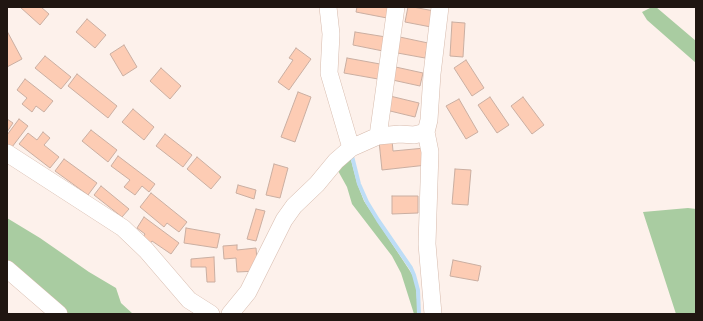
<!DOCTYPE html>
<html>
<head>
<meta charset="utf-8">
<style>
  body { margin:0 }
  #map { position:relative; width:703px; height:321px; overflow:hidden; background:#fdf1eb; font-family:"Open Sans",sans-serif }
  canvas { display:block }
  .frame { position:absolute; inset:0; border:8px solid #201611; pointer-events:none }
</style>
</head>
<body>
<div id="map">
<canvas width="703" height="321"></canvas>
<div class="frame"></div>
</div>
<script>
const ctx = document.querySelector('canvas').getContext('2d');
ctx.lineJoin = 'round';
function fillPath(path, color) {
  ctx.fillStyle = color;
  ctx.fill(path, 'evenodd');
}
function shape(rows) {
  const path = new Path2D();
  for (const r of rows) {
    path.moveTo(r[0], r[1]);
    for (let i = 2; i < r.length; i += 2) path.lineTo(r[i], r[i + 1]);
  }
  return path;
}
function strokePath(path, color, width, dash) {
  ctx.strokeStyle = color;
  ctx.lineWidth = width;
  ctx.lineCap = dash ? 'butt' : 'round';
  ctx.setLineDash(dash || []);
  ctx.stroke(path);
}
fillPath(shape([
  [652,7,656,7,696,41,696,63,647,20,642,12],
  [350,156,357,183,364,201,412,274,416,285,418,314,414,314,401,273,392,256,352,204,347,187,337,169],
  [688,208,696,209,696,314,676,314,643,212],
  [7,218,40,238,89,272,116,288,121,303,133,314,67,314,7,262]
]), '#a9cca1');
strokePath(shape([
  [352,156,359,184,367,202,378,220,411,268,414,275,418,290,419,314]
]), '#bdddf6', 4);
const building = shape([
  [20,7,41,7,49,14,40,25,20,7],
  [357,7,389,7,387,18,356,12,357,7],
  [408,7,413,7,434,11,431,27,405,22,408,7],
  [87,19,106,35,95,48,76,32,87,19],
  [452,22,465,23,463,57,450,56,452,22],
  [7,31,22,59,7,67,7,31],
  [355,32,386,37,383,51,353,45,355,32],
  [395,36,428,43,425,58,392,52,395,36],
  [124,45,137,67,123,76,110,54,124,45],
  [296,48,311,59,289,90,278,82,293,60,289,58,296,48],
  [45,56,71,77,61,89,35,68,45,56],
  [347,58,380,64,378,79,344,73,347,58],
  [466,60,484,88,472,96,454,68,466,60],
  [391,66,423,73,420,86,388,79,391,66],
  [161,68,181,86,170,99,150,81,161,68],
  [77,74,117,106,108,118,68,86,77,74],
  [25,79,53,101,44,112,36,106,32,112,22,104,27,98,17,90,25,79],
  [298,92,311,97,295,142,281,137,298,92],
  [390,96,419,103,415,117,386,110,390,96],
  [490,97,509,125,497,133,478,105,490,97],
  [523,97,544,125,532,134,511,106,523,97],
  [459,99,478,132,466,139,446,106,459,99],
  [133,109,154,127,144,140,122,122,133,109],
  [7,119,13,123,7,132,7,119],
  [19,119,28,126,9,151,7,150,7,135,19,119],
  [91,130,117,150,108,162,82,141,91,130],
  [43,132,50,138,44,145,59,157,50,168,19,144,28,133,37,140,43,132],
  [165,134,192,155,183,167,156,146,165,134],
  [392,140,393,151,425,148,427,165,382,170,379,141,392,140],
  [118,156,155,184,149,192,142,186,135,195,124,187,130,180,111,166,118,156],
  [197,157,221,177,211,189,187,169,197,157],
  [64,159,97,183,88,195,55,171,64,159],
  [274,164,288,168,280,198,266,195,274,164],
  [455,169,471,170,468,205,452,204,455,169],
  [238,185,256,190,254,199,236,193,238,185],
  [101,186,129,209,122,217,94,195,101,186],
  [151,193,187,222,179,232,167,223,164,227,140,207,151,193],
  [392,196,418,196,418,213,392,214,392,196],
  [256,209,265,211,256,241,247,239,256,209],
  [144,217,179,243,171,254,152,241,149,245,141,240,145,234,137,228,144,217],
  [186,228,220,234,217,248,184,243,186,228],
  [237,245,237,250,256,248,258,271,237,272,236,258,224,259,223,246,237,245],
  [214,257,215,282,207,282,206,267,191,267,191,259,214,257],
  [453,260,481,266,478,281,450,276,453,260]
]);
fillPath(building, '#fdccb4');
strokePath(building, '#caaea1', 1);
const minor = shape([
  [328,7,331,34,329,73,351,148],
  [426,132,430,152,427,244,433,314],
  [378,136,396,7],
  [7,153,123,228,146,250,189,300,211,314],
  [7,269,59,314],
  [230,314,248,292,284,220,294,206,317,184,336,161,351,148,378,136,400,134,414,135,426,132,429,120,432,74,440,7]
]);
strokePath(minor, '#d6baac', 18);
strokePath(minor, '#fff', 17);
</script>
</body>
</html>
